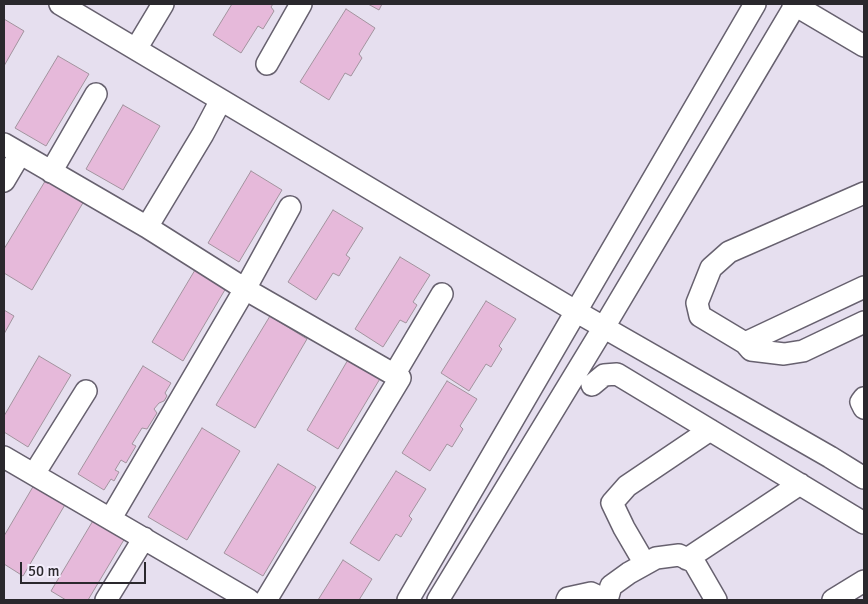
<!DOCTYPE html>
<html>
<head>
<meta charset="utf-8">
<style>
  body { margin:0 }
  #map { position:relative; width:868px; height:604px; overflow:hidden; background:#e6dfef; font-family:Signika,sans-serif }
  canvas { display:block }
  .frame { position:absolute; inset:0; border:5px solid #2a282d; pointer-events:none }
  .scale { position:absolute; left:20px; top:562px; width:126px; height:22px; box-sizing:border-box; border:2px solid #2a282d; border-top:0; padding-left:6px; font-size:15px; line-height:18px; white-space:nowrap; color:#2a282d; -webkit-text-stroke:4px #f3edfc; paint-order:stroke }
</style>
</head>
<body>
<div id="map">
<canvas width="868" height="604"></canvas>
<div class="frame"></div>
<div class="scale">50 m</div>
</div>
<script>
const ctx = document.querySelector('canvas').getContext('2d');
ctx.lineJoin = 'round';
function fillPath(path, color) {
  ctx.fillStyle = color;
  ctx.fill(path, 'evenodd');
}
function shape(rows) {
  const path = new Path2D();
  for (const r of rows) {
    path.moveTo(r[0], r[1]);
    for (let i = 2; i < r.length; i += 2) path.lineTo(r[i], r[i + 1]);
  }
  return path;
}
function strokePath(path, color, width, dash) {
  ctx.strokeStyle = color;
  ctx.lineWidth = width;
  ctx.lineCap = dash ? 'butt' : 'round';
  ctx.setLineDash(dash || []);
  ctx.stroke(path);
}
const building = shape([
  [232,4,273,4,271,7,274,11,263,29,258,26,241,53,213,35,232,4],
  [368,4,382,4,379,10,368,4],
  [346,9,375,28,359,54,362,58,351,76,345,73,329,100,300,82,346,9],
  [4,19,24,31,4,66,4,19],
  [58,56,89,74,46,146,15,128,58,56],
  [123,105,160,126,123,190,86,169,123,105],
  [251,171,282,190,239,262,208,243,251,171],
  [47,178,84,201,32,290,4,273,4,249,47,178],
  [333,210,363,228,346,255,350,258,339,276,333,273,316,300,288,282,333,210],
  [400,257,430,275,413,302,417,305,406,323,400,320,383,347,355,329,400,257],
  [195,270,226,288,183,361,152,342,195,270],
  [486,301,516,319,499,346,502,349,491,367,486,364,469,391,441,373,486,301],
  [4,310,14,316,4,334,4,310],
  [270,316,307,339,255,428,216,405,270,316],
  [39,356,71,375,28,447,4,432,4,416,39,356],
  [349,358,381,377,338,449,307,430,349,358],
  [143,366,171,383,165,393,167,396,164,401,159,403,154,409,157,413,147,429,142,428,132,444,136,446,126,463,121,460,115,470,119,472,114,481,111,479,104,490,78,474,143,366],
  [447,381,477,399,460,426,463,429,452,447,447,444,430,471,402,453,447,381],
  [202,428,240,451,187,540,148,517,202,428],
  [278,464,316,487,263,576,224,553,278,464],
  [396,471,426,489,409,516,412,519,401,537,396,534,379,561,350,543,396,471],
  [34,485,66,503,23,576,4,564,4,536,34,485],
  [94,519,125,538,88,600,66,600,51,591,94,519],
  [343,560,372,579,359,600,318,600,343,560]
]);
fillPath(building, '#e6b9da');
strokePath(building, '#a2939e', 1);
const minor = shape([
  [60,4,577,312,830,457,864,478],
  [793,4,864,46],
  [136,49,163,4],
  [267,64,301,4],
  [4,144,147,227,203,134,221,100],
  [51,172,96,94],
  [4,181,20,154],
  [147,227,245,289,400,378,266,600],
  [864,287,745,343,751,350,784,354,803,351,864,322],
  [745,343,700,316,697,303,711,268,729,252,864,193],
  [394,375,442,294],
  [592,385,604,375,617,374,864,523],
  [864,398,861,402,864,408],
  [4,457,249,600],
  [34,474,86,391],
  [111,518,245,289,290,207],
  [687,559,800,484],
  [645,564,624,528,612,503,627,486,710,430],
  [106,600,144,538],
  [408,600,755,4],
  [438,600,604,327,796,4],
  [567,600,568,598,591,593,606,600],
  [607,600,611,586,629,573,656,558,679,555,694,562,716,600],
  [833,600,864,581]
]);
strokePath(minor, '#67616f', 24);
strokePath(minor, '#fff', 21);
</script>
</body>
</html>
